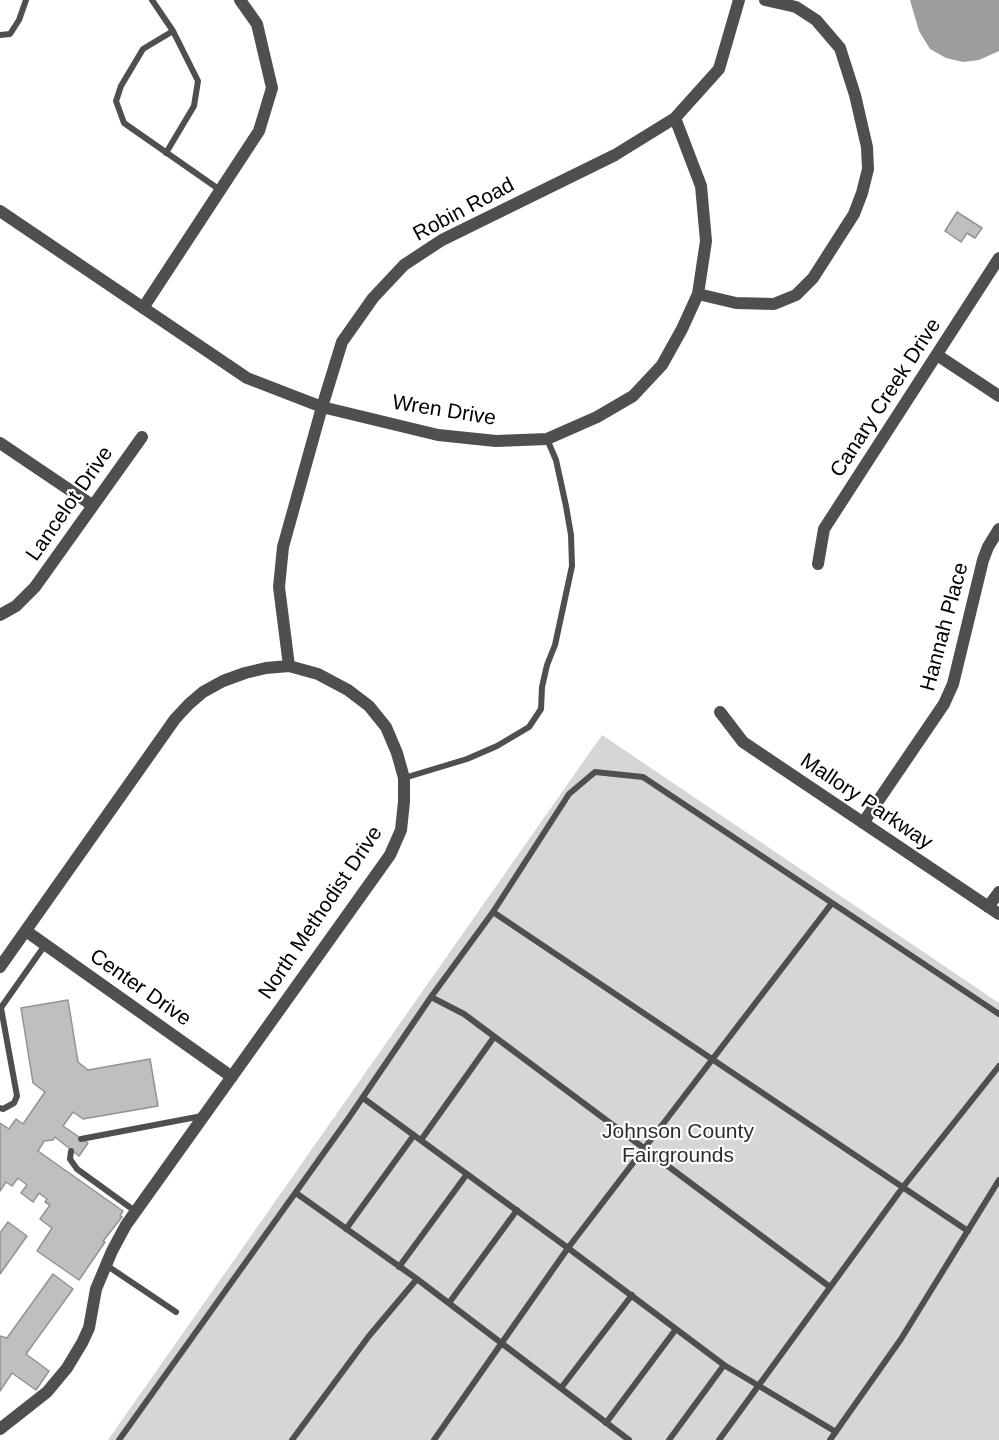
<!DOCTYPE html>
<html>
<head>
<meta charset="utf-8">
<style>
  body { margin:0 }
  canvas { display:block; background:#fff }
</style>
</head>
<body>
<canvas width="999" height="1440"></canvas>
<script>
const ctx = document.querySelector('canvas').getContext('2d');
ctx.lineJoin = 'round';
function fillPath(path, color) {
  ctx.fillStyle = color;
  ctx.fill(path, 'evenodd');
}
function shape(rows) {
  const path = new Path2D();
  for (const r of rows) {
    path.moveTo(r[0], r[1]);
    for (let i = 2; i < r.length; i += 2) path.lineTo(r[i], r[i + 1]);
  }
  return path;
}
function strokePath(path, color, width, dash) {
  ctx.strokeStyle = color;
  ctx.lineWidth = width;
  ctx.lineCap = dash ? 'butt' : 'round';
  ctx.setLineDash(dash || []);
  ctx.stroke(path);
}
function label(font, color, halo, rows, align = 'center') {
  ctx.font = font + ' Arial,sans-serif';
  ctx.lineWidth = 4.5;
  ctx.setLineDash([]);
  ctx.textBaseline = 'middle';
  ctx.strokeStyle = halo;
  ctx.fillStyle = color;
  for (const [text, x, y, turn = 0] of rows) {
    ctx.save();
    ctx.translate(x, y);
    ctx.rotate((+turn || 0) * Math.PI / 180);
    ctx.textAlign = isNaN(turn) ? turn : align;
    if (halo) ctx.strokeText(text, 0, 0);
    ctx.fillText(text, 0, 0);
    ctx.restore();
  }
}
fillPath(shape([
  [602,735,999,1003,999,1440,108,1440]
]), '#d6d6d6');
fillPath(shape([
  [910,0,999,0,999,51,979,60,963,62,946,58,930,49,919,31]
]), '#9d9d9d');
const building = shape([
  [957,212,982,228,975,238,967,233,961,242,945,231,957,212],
  [68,1000,78,1062,88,1070,150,1059,158,1106,83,1119,73,1112,63,1126,88,1143,79,1156,55,1137,53,1140,44,1141,38,1151,123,1211,120,1216,122,1217,103,1241,105,1242,79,1280,37,1251,52,1228,40,1219,50,1205,45,1202,47,1199,39,1193,33,1202,21,1193,27,1185,18,1178,12,1186,6,1182,0,1191,0,1123,9,1129,16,1119,23,1124,45,1092,33,1083,21,1008,68,1000],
  [8,1222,27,1236,0,1274,0,1233,8,1222],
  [53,1274,73,1289,26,1354,49,1371,36,1390,12,1373,0,1391,0,1336,7,1338,53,1274]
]);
fillPath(building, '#bfbfbf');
strokePath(building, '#939393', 1.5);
strokePath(shape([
  [152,0,173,31,198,81,194,106,166,153],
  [173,31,143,49,121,86,116,101,124,123,220,190],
  [0,35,10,34,19,20,26,0],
  [404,778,467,759,497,746,529,727,541,709,542,687,547,665,555,645,572,566,571,535,566,506,556,460,547,439],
  [493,912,968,1231],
  [431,997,464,1014,830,1287],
  [0,1009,45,945],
  [363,1098,568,1248,724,1365,836,1432],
  [0,1108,3,1109,14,1103,17,1096,1,1008],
  [81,1139,202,1116],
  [421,1140,494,1037],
  [71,1151,70,1159,77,1169,135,1211],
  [296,1193,417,1279,629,1440],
  [346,1229,414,1135],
  [106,1265,176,1312],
  [399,1267,467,1174],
  [449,1303,517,1210],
  [561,1388,632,1295],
  [606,1423,676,1329],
  [119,1440,348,1119,431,997,493,912,569,794,595,772,643,777,999,1014],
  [292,1440,369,1336,417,1279],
  [434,1440,568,1248,832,903],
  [669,1440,724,1365],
  [719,1440,903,1187,999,1066],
  [830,1440,901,1339,999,1180]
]), '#4f4f4f', 6);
strokePath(shape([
  [0,211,247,378,322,407,438,435,496,441,547,439,597,417,633,396,662,365,682,329,698,294,706,241,701,186,675,118],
  [698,294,736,303,774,304,796,295,813,278,854,214,862,193,868,169,867,147,855,95,840,48,816,20,796,7,765,0],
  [143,308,259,131,272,88,257,24,240,0],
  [937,355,999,396],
  [0,443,92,505],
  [818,564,824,529,999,258],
  [0,615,16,606,35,587,142,437],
  [289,666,279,587,283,547,322,407,342,342,373,298,404,265,442,240,615,155,675,118,719,69,739,0],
  [720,712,743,742,999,914],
  [863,823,944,704,953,684,983,560,988,547,999,529],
  [988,907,999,892],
  [26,931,232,1077],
  [0,967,175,719,189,704,203,692,223,681,245,673,266,668,289,666,318,674,348,690,369,706,386,727,397,753,404,778,404,802,401,830,390,855,126,1225,112,1251,96,1289,89,1328,82,1343,67,1368,47,1392,0,1429]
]), '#4f4f4f', 12);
label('21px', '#000', '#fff', [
  ["Robin Road",464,210,-28],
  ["Canary Creek Drive",886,398,-57],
  ["Wren Drive",444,411,9],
  ["Lancelot Drive",70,504,-55],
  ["Hannah Place",945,627,-75],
  ["Mallory Parkway",866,802,34],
  ["North Methodist Drive",321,913,-56],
  ["Center Drive",140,988,35]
]);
label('21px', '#2d2d2d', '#fff', [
  ["Johnson County",678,1132],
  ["Fairgrounds",678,1156]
]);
</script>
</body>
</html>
